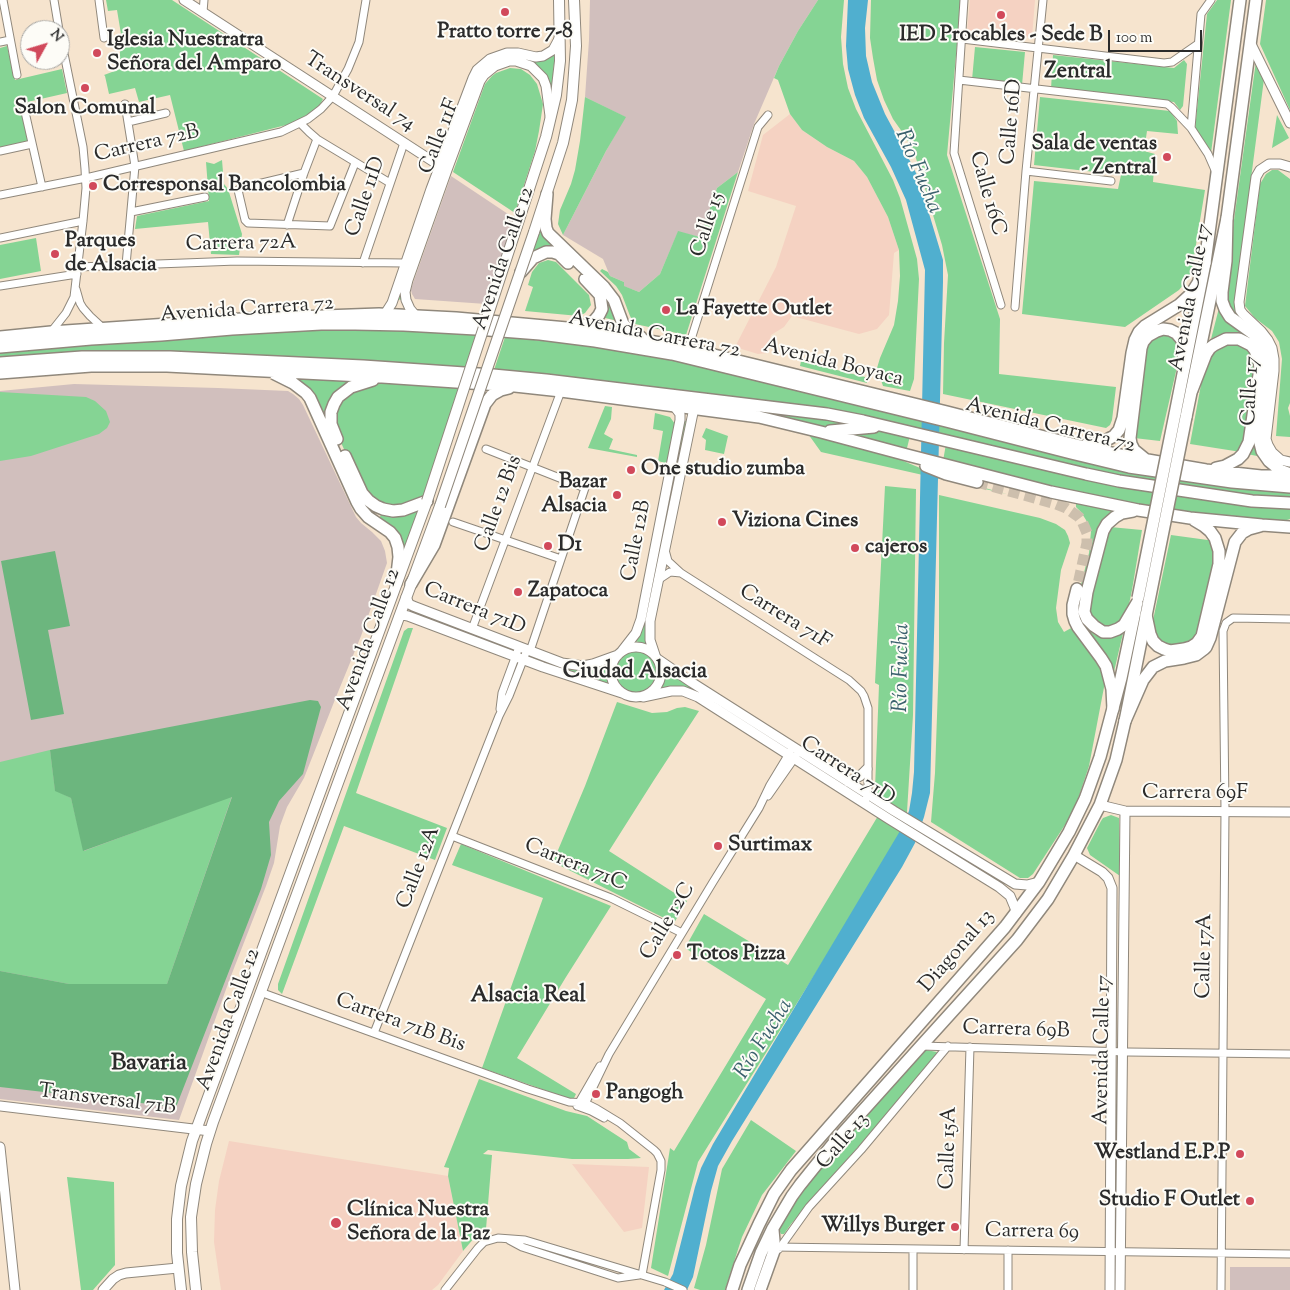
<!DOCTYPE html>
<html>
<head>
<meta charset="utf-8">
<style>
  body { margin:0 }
  #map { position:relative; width:1290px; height:1290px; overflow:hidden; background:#f6e4ce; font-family:"Sorts Mill Goudy",serif }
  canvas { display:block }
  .north { position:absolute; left:20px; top:20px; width:50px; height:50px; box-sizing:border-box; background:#fdfcf7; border:1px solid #a9a8a5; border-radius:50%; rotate:51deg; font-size:14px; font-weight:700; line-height:20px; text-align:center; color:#2b2b2b }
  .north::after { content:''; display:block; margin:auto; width:18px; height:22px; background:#d1495b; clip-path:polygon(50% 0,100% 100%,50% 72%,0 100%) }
  .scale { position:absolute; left:1108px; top:30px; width:94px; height:22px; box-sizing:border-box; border:2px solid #2b2b2b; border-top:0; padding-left:6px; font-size:15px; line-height:18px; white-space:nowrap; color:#2b2b2b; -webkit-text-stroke:4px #fdfcf7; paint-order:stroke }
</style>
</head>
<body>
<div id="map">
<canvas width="1290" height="1290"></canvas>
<div class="north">N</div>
<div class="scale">100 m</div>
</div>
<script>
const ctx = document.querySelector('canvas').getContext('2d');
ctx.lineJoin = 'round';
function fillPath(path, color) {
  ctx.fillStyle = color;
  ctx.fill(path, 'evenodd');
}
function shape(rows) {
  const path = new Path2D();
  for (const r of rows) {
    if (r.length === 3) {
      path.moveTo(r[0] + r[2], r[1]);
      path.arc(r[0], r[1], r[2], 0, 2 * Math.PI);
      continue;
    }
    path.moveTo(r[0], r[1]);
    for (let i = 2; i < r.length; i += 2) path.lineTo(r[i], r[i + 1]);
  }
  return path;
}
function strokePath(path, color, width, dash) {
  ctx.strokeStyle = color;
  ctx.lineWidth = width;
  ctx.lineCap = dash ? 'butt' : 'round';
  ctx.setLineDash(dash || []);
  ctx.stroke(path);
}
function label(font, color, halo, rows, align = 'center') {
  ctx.font = font + ' "Sorts Mill Goudy",serif';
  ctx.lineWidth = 4;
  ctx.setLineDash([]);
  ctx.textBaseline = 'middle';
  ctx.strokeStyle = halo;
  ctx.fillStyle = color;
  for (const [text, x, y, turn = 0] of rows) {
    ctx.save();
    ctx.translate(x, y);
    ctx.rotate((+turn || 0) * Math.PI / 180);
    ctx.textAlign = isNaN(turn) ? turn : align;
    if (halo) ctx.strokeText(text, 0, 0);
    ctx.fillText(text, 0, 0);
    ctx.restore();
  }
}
fillPath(shape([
  [970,0,1035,0,1032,37,967,31],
  [790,114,802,130,827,147,854,161,867,177,888,217,899,250,894,253,889,315,877,329,859,334,792,316,784,327,771,335,767,353,758,354,735,347,776,267,796,206,748,191,763,135],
  [229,1141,448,1176,463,1251,438,1285,432,1290,221,1290,214,1242,215,1210,219,1181],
  [572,1164,649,1167,642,1228,624,1232]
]), '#f5d2c2');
fillPath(shape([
  [590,0,818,0,798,31,779,66,754,124,738,172,717,188,700,237,678,232,660,274,639,292,623,286,624,282,610,276,603,259,563,235,606,151,625,117,585,97,589,40],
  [451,176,514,218,486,304,415,299,412,294,411,290,413,283],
  [74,384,218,388,288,391,293,394,299,399,303,405,356,517,361,523,372,532,381,541,385,551,387,563,361,636,336,697,304,778,287,807,280,826,274,863,266,886,229,981,179,1120,0,1099,0,391],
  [1230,1267,1290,1267,1290,1290,1230,1290]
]), '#d1bfbd');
fillPath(shape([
  [106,0,172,0,323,99,319,107,294,123,184,151,170,95,139,102,135,88,109,94,105,76,104,75,120,69,120,51,114,36,121,34,117,10,108,11],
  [818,0,844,0,841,37,843,64,848,88,856,109,893,180,900,198,917,259,919,279,914,379,910,391,883,386,877,368,880,358,894,325,898,301,900,276,899,250,888,217,867,177,854,161,827,147,802,130,790,114,778,80,774,78,779,66,798,31],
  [871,0,961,0,947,155,1000,319,999,374,1116,387,1112,420,1110,425,1106,428,943,394,944,343,948,275,942,245,915,155,905,136,893,119,884,100,877,80,873,58,870,38],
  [1217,0,1231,0,1211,153,1195,129,1207,14],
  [1266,0,1290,0,1290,110,1260,44],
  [7,46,15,80,62,69,67,93,23,103,32,144,0,151,0,48],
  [975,47,1025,52,1022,85,972,80],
  [555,53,551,96,528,63,490,66,403,300,395,299,488,63],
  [1053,55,1174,68,1184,60,1187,64,1183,106,1180,110,1174,102,1051,89],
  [1256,61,1264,79,1235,301,1235,310,1238,317,1228,306,1225,285],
  [510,68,521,69,530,75,537,84,543,104,539,131,535,151,515,213,453,172,485,84,492,76,496,73],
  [585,97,626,117,606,151,563,235,558,224,560,210,571,184,575,170,580,141],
  [1040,97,1170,111,1177,121,1178,134,1147,131,1144,151,1155,154,1153,182,1205,190,1192,269,1189,277,1184,284,1179,290,1125,327,1022,314,1034,181,1118,189,1121,175,1034,165],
  [1277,115,1289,138,1272,148],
  [222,160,224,184,228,189,242,234,239,255,211,254,208,222,135,229,137,216,209,201,206,162,214,164],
  [1272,170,1278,170,1290,179,1290,403,1288,408,1290,416,1290,437,1276,436,1282,359,1279,342,1272,331,1255,318,1245,306,1260,184,1266,174],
  [738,172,686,335,635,324,630,316,622,295,616,286,600,271,602,269,608,272,610,276,624,282,624,286,639,292,660,274,678,231,700,237,717,188],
  [541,225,603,291,618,321,601,317,597,287,560,252,532,254],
  [36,238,41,271,0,279,0,245],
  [548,260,556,262,589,295,591,305,585,313,579,316,525,311,533,287,528,285,532,272,539,263],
  [1219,308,1223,316,1229,322,1252,339,1262,355,1264,364,1256,439,1259,452,1262,457,1247,454,1253,439,1261,372,1262,364,1260,356,1256,348,1251,341,1235,334,1219,335,1211,339],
  [319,329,369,329,477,333,466,370,0,359,0,350,66,344],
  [1166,333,1178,340,1180,354,1160,441,1134,438,1146,345,1149,339],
  [505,337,583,345,653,356,708,368,1290,490,1290,499,1253,497,1108,475,905,427,494,370],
  [1233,341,1251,351,1256,361,1249,426,1241,452,1190,444,1205,363,1213,348],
  [801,361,865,377,867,383,800,366],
  [284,376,365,380,343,390,330,431,357,488,375,508,369,515,316,405],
  [378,381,460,386,423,500,402,508,377,504,359,483,335,429,333,417,346,393],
  [0,392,86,397,95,401,106,411,110,422,107,428,99,434,31,456,0,461],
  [709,404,765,409,862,425,824,428],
  [605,406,612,407,611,419,604,434,613,439,609,449,637,455,637,457,588,448],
  [655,413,670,417,675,424,669,459,665,463,658,461,663,431,653,429],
  [683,421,686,421,648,615,648,644,634,641],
  [706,428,728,436,724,454,705,450,706,440,702,437],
  [882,429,910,436,906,452,837,433],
  [806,431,889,455,937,475,1007,494,821,452],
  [946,444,1290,507,1290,519,1278,523,1196,514,1115,502,943,461],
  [885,486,916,489,913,715,906,828,698,1162,668,1276,651,1268,670,1148,674,1151,766,999,685,948,704,914,788,965,887,801,879,795,875,789,879,685,875,683],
  [939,495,1040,518,1056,524,1065,530,1068,536,1070,543,1061,570,1056,608,1058,622,1064,632,1073,627,1102,669,1105,682,1089,766,1074,811,1033,874,1028,878,1020,878,931,822,935,773,939,659],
  [1076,503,1119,511,1110,514,1099,524,1079,605,1079,612,1081,620,1085,627,1095,635,1102,637,1124,629,1113,676,1081,625,1076,604,1089,553,1091,531,1086,520,1081,512,1076,507],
  [421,506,401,557,377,521,384,511],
  [1110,527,1142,530,1132,590,1127,614,1123,622,1109,628,1093,622,1087,607,1088,597],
  [1171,535,1215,541,1217,548,1200,631,1190,643,1173,647,1159,641,1153,634,1152,625],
  [408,628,413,628,356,793,447,828,435,860,344,826,282,994,278,990,278,984,404,631],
  [636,672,22],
  [548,662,574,670,586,670,596,669,606,665,606,674,609,686,547,664],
  [666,670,693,688,691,691,660,689,659,688,664,680],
  [617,702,652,713,667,712,677,708,685,707,699,711,654,780,609,851,687,901,674,923,553,862,585,786],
  [50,750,55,790,71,798,84,851,232,796,167,984,69,984,0,971,0,762],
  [1111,815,1119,818,1120,876,1090,855,1087,848,1101,821,1103,818],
  [461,844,611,906,566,977,517,1058,576,1094,573,1100,482,1068,543,898,452,865],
  [926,1050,937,1052,934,1060,791,1224,784,1234,781,1234,780,1232,780,1228,783,1220,817,1171],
  [479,1079,566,1111,587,1116,627,1142,629,1149,641,1158,628,1159,572,1159,488,1150,483,1154,492,1155,486,1229,475,1237,463,1251,448,1176,449,1168,444,1167],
  [751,1120,796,1151,762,1195,742,1237,725,1290,700,1290,694,1288,706,1245,722,1169],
  [67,1177,114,1182,115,1265,93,1290,81,1290]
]), '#85d494');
fillPath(shape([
  [55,551,70,626,48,630,64,714,31,720,1,561],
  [310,700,318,701,321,707,303,774,279,801,269,822,271,855,261,889,176,1107,0,1087,0,971,69,984,167,984,232,797,83,851,71,798,55,791,50,750]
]), '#6cb67e');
fillPath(shape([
  [848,0,868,0,865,28,866,56,872,82,885,114,905,151,918,177,943,260,943,282,930,793,924,817,915,843,902,867,732,1141,718,1166,711,1191,693,1277,687,1290,664,1290,673,1274,695,1187,701,1168,713,1144,900,831,909,811,912,793,914,772,925,270,906,200,891,167,864,118,855,95,848,69,846,46]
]), '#50afcf');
strokePath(shape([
  [977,482,1056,504,1066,508,1079,517,1082,521,1087,533,1087,543,1077,589]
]), '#cdbfad', 11, [11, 5.5]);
const minor = shape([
  [3,0,17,75],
  [54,0,59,30],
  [99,0,104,38],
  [964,0,954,153,1001,305],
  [203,12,204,0],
  [962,39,1164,63,1172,62,1198,44],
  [0,42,10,40],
  [959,80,1167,104,1171,107,1191,128,1208,154,1215,170],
  [23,103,42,187],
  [125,104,135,166,126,265],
  [128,122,166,113],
  [300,123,309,132,317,139,390,183],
  [1191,128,1201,14,1211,0],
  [0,151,32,144],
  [1026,171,1111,181],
  [304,173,241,188,238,190,245,220,248,223,330,226,355,163],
  [0,195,86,178,281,132,308,119,321,109,333,96,348,69,359,42,366,0],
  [131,212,205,197],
  [287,225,304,173,317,139],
  [0,238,83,221],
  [363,263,404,143],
  [78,267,237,261,405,263],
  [0,286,77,274],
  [76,289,80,303,83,308,90,316,103,328],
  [1015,307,1026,171,1043,0],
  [51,332,66,313,74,297,83,221,86,188,85,169,83,147,60,34],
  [688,349,758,127,768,115],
  [486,449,585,488,530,651],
  [453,522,561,559],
  [665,550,668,561,681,573,849,680,861,691,864,696,868,708,868,795,864,803],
  [658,580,670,572,681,573],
  [472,629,561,391],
  [500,709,502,693,519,647],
  [768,796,796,756],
  [452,836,611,898,682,933],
  [260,992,528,1089,569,1102,585,1103,597,1109,620,1123,654,1150,657,1153,661,1161,661,1170,642,1275],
  [374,1033,499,716,509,696,527,650],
  [921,1046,1127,1052,1290,1054],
  [577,1106,600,1066],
  [580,1107,591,1111,604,1118],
  [583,1108,609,1054,713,882,759,808,770,785,790,752],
  [509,1240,522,1247,618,1278,639,1275],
  [774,1247,1290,1254],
  [779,1249,809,1207,861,1150,948,1046],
  [964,1250,970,1047],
  [445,1290,478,1248,484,1242,498,1238,525,1240,665,1282,683,1290],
  [913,1290,913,1249],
  [1008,1290,1008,1250],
  [1221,1290,1225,811,1223,631,1226,623,1233,618,1290,619]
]);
const tertiary = shape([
  [184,0,440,166],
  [1250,42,1290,123],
  [1290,167,1280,164,1269,164,1260,170,1256,177,1239,302,1240,310,1243,314,1261,331,1268,340,1272,348,1274,359,1274,371,1266,439,1268,445,1272,452,1281,460,1290,462],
  [385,314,392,303,431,189,473,78,477,70,490,59,507,53,518,53,536,57,543,56,553,50,560,37],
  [415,315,410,309,406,300,405,292,408,280,447,170,480,81,484,75,495,66,509,61,516,61,531,66,543,78,546,86,550,116],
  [406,597,409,604,413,606,562,663,583,666,593,664,618,655],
  [399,617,403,615,408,616,543,667,622,693],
  [636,672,25],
  [622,651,636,633,641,619,680,420,680,414,674,406],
  [655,655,650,640,650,621,694,408],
  [659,660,691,682,894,811,1015,884,1027,885,1039,882],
  [643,697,671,691,683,691,698,697,889,819,999,887,1010,896,1015,908,1016,914],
  [848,782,860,776,867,769],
  [1100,805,1125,811,1290,812],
  [1074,855,1102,872,1108,878,1112,888,1110,1290],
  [0,1106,210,1131],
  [0,1147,15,1290],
  [103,1290,113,1279,119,1275,126,1273,178,1268],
  [1120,1290,1125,811]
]);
const secondary = shape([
  [517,226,546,137,556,95,560,61,559,0],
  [534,232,563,143,572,100,576,46,574,0],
  [181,1290,177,1253,177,1219,181,1186,192,1141,427,501],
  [196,1290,192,1252,191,1217,196,1184,206,1144,213,1122,440,506]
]);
const primary = shape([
  [1175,414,1205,263,1240,0],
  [1186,417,1227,218,1256,0],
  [732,1290,740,1265,759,1224,774,1194,791,1170,1005,927,1039,882,1069,832,1085,799,1100,757,1121,678,1136,607],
  [748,1290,761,1253,773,1228,792,1196,800,1185,833,1144,921,1046,1017,940,1048,899,1074,855,1100,805,1116,760,1125,721,1149,601],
  [760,1290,774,1251,774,1241,773,1230]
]);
const trunk = shape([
  [547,194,545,219,546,228,548,233,604,287,614,300,623,324,632,332,641,337],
  [1227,218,1226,261,1222,292,1222,301,1225,309,1230,317,1255,335,1261,342,1268,355,1269,368,1260,443,1262,451,1269,461,1280,470,1290,474],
  [521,272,533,258,546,252,553,252,559,254,568,263],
  [576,326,586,325,594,321,599,315,602,309,600,295,585,279],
  [0,337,51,332,242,319,379,314,456,318,567,328,673,345,947,412,1076,445,1130,457,1206,470,1261,476,1290,476],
  [0,347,91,339,161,335,232,329,321,324,355,324,404,325,476,329,540,334,595,341,672,354,946,421,1071,453,1129,467,1232,482,1290,487],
  [0,363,82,357,170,357,363,366,493,375,546,380,827,414,863,421,1086,474,1119,481,1252,501,1290,503],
  [0,373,91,366,167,366,382,377,515,386,561,391,759,417,821,432,907,455,1051,492,1138,510,1190,518,1262,525,1290,527],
  [275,374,293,383,306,393,310,398,357,502,361,509,368,517,390,532,395,538,398,547,399,557,396,583],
  [1192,390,1206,354,1210,348,1214,345,1226,339,1239,339,1251,345,1255,350,1259,361,1260,368,1249,442,1243,454,1238,459,1225,466,1216,468],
  [830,431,874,427],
  [337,439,331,424,331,412,334,404,338,397,351,387,373,380],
  [1086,445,1103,442,1114,436,1119,430,1123,418,1132,353,1135,340,1139,332,1145,326,1179,305,1191,294,1198,283,1205,263],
  [345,456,362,493,369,501,376,506,383,509,393,511,403,510,427,501],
  [1145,459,1134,450,1131,444,1130,438,1141,348,1143,342,1148,336,1157,331,1163,329,1170,330,1176,333,1182,340,1183,344,1184,367],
  [926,466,946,474,977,482],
  [1133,511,1122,513,1115,517,1107,524,1103,531,1087,592,1084,612,1087,619,1094,626,1103,632,1110,632,1118,629,1124,625,1137,603],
  [411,584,434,545,485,404,492,395,501,390,509,388],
  [1077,589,1073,605,1073,614,1075,621,1078,627,1101,658,1106,666,1112,689,1113,709],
  [1146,615,1150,634,1153,641,1158,646,1164,649,1170,651,1184,649,1191,647,1197,643,1202,636,1219,564,1219,551,1215,538,1210,531,1204,526,1194,520],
  [1125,721,1143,680,1153,667,1165,661,1184,658,1196,655,1204,649,1206,647,1210,638,1235,542,1242,533,1249,529,1260,526]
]);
strokePath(minor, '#90887c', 9);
strokePath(tertiary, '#90887c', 11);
strokePath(secondary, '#90887c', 12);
strokePath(primary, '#90887c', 14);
strokePath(trunk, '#90887c', 14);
strokePath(minor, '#fff', 7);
strokePath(tertiary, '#fff', 9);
strokePath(secondary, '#fff', 10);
strokePath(primary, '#fff', 11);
strokePath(trunk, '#fff', 11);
const secondaryBridge = shape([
  [427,501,517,226],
  [440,506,534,232]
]);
const primaryBridge = shape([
  [1138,598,1175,414],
  [1149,601,1186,417]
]);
strokePath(secondaryBridge, '#90887c', 12, []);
strokePath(primaryBridge, '#90887c', 14, []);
strokePath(secondaryBridge, '#fff', 10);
strokePath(primaryBridge, '#fff', 11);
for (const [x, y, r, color] of [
  [505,12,5,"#d1495b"],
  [1001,15,5,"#d1495b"],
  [97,53,5,"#d1495b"],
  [85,88,5,"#d1495b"],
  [1167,157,5,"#d1495b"],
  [93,186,5,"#d1495b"],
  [55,254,5,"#d1495b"],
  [666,310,5,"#d1495b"],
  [631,470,5,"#d1495b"],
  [617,495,5,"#d1495b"],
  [722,522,5,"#d1495b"],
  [548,546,5,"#d1495b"],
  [855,548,5,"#d1495b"],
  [518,592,5,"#d1495b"],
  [718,846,5,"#d1495b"],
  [677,955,5,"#d1495b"],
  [596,1094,5,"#d1495b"],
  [1240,1154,5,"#d1495b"],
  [1250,1201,5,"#d1495b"],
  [336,1223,6,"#d1495b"],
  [955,1227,5,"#d1495b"]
]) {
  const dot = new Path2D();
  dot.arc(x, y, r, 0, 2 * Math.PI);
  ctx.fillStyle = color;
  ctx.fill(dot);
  strokePath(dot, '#fdfcf7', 2);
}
label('bold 21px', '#2b2b2b', '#fdfcf7', [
  ["Pratto torre 7-8",505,33,"center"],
  ["IED Procables - Sede B",1001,36,"center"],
  ["Iglesia Nuestratra",107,41],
  ["Señora del Amparo",107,65],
  ["Salon Comunal",85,109,"center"],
  ["Sala de ventas",1157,145,"right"],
  ["- Zentral",1157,169,"right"],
  ["Corresponsal Bancolombia",103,186],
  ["Parques",65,242],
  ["de Alsacia",65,266],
  ["La Fayette Outlet",676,310],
  ["One studio zumba",641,470],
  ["Bazar",607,483,"right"],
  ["Alsacia",607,507,"right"],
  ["Viziona Cines",732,522],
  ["D1",558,546],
  ["cajeros",865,548],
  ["Zapatoca",528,592],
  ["Surtimax",728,846],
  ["Totos Pizza",687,955],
  ["Pangogh",606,1094],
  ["Westland E.P.P",1230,1154,"right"],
  ["Studio F Outlet",1240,1201,"right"],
  ["Clínica Nuestra",347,1211],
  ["Señora de la Paz",347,1235],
  ["Willys Burger",945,1227,"right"]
], 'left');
label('21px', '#2b2b2b', '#fdfcf7', [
  ["Transversal 74",359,93,33],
  ["Calle 16D",1013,122,-85],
  ["Calle 11F",441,137,-69],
  ["Carrera 72B",147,145,-13],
  ["Calle 16C",986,194,74],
  ["Calle 11D",367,197,-71],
  ["Calle 15",709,225,-72],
  ["Carrera 72A",241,245,-1],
  ["Avenida Calle 12",505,259,-71],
  ["Avenida Calle 17",1192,298,-79],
  ["Avenida Carrera 72",247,311,-4],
  ["Avenida Carrera 72",654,336,11],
  ["Avenida Boyaca",833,364,14],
  ["Calle 17",1252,391,-87],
  ["Avenida Carrera 72",1050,427,14],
  ["Calle 12 Bis",500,504,-70],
  ["Calle 12B",638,541,-79],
  ["Carrera 71D",474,610,22],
  ["Carrera 71F",784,618,32],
  ["Avenida Calle 12",370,640,-70],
  ["Carrera 71D",847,772,33],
  ["Carrera 69F",1195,794],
  ["Carrera 71C",575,866,22],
  ["Calle 12A",420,868,-69],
  ["Calle 12C",669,922,-59],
  ["Diagonal 13",958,952,-49],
  ["Calle 17A",1206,956,-89],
  ["Avenida Calle 12",230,1020,-70],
  ["Carrera 71B Bis",400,1024,20],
  ["Carrera 69B",1016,1031,2],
  ["Avenida Calle 17",1104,1050,-89],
  ["Transversal 71B",107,1101,7],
  ["Calle 13",844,1142,-49],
  ["Calle 15A",950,1148,-88],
  ["Carrera 69",1032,1233,1]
]);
label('bold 22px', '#2b2b2b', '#fdfcf7', [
  ["Zentral",1078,73],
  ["Ciudad Alsacia",635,673],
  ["Alsacia Real",528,997]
]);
label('italic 22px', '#3a606d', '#fdfcf7', [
  ["Río Fucha",917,172,67],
  ["Río Fucha",903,668,-89],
  ["Río Fucha",765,1040,-58]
]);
label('bold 24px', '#2b2b2b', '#fdfcf7', [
  ["Bavaria",149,1065]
]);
</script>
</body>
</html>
